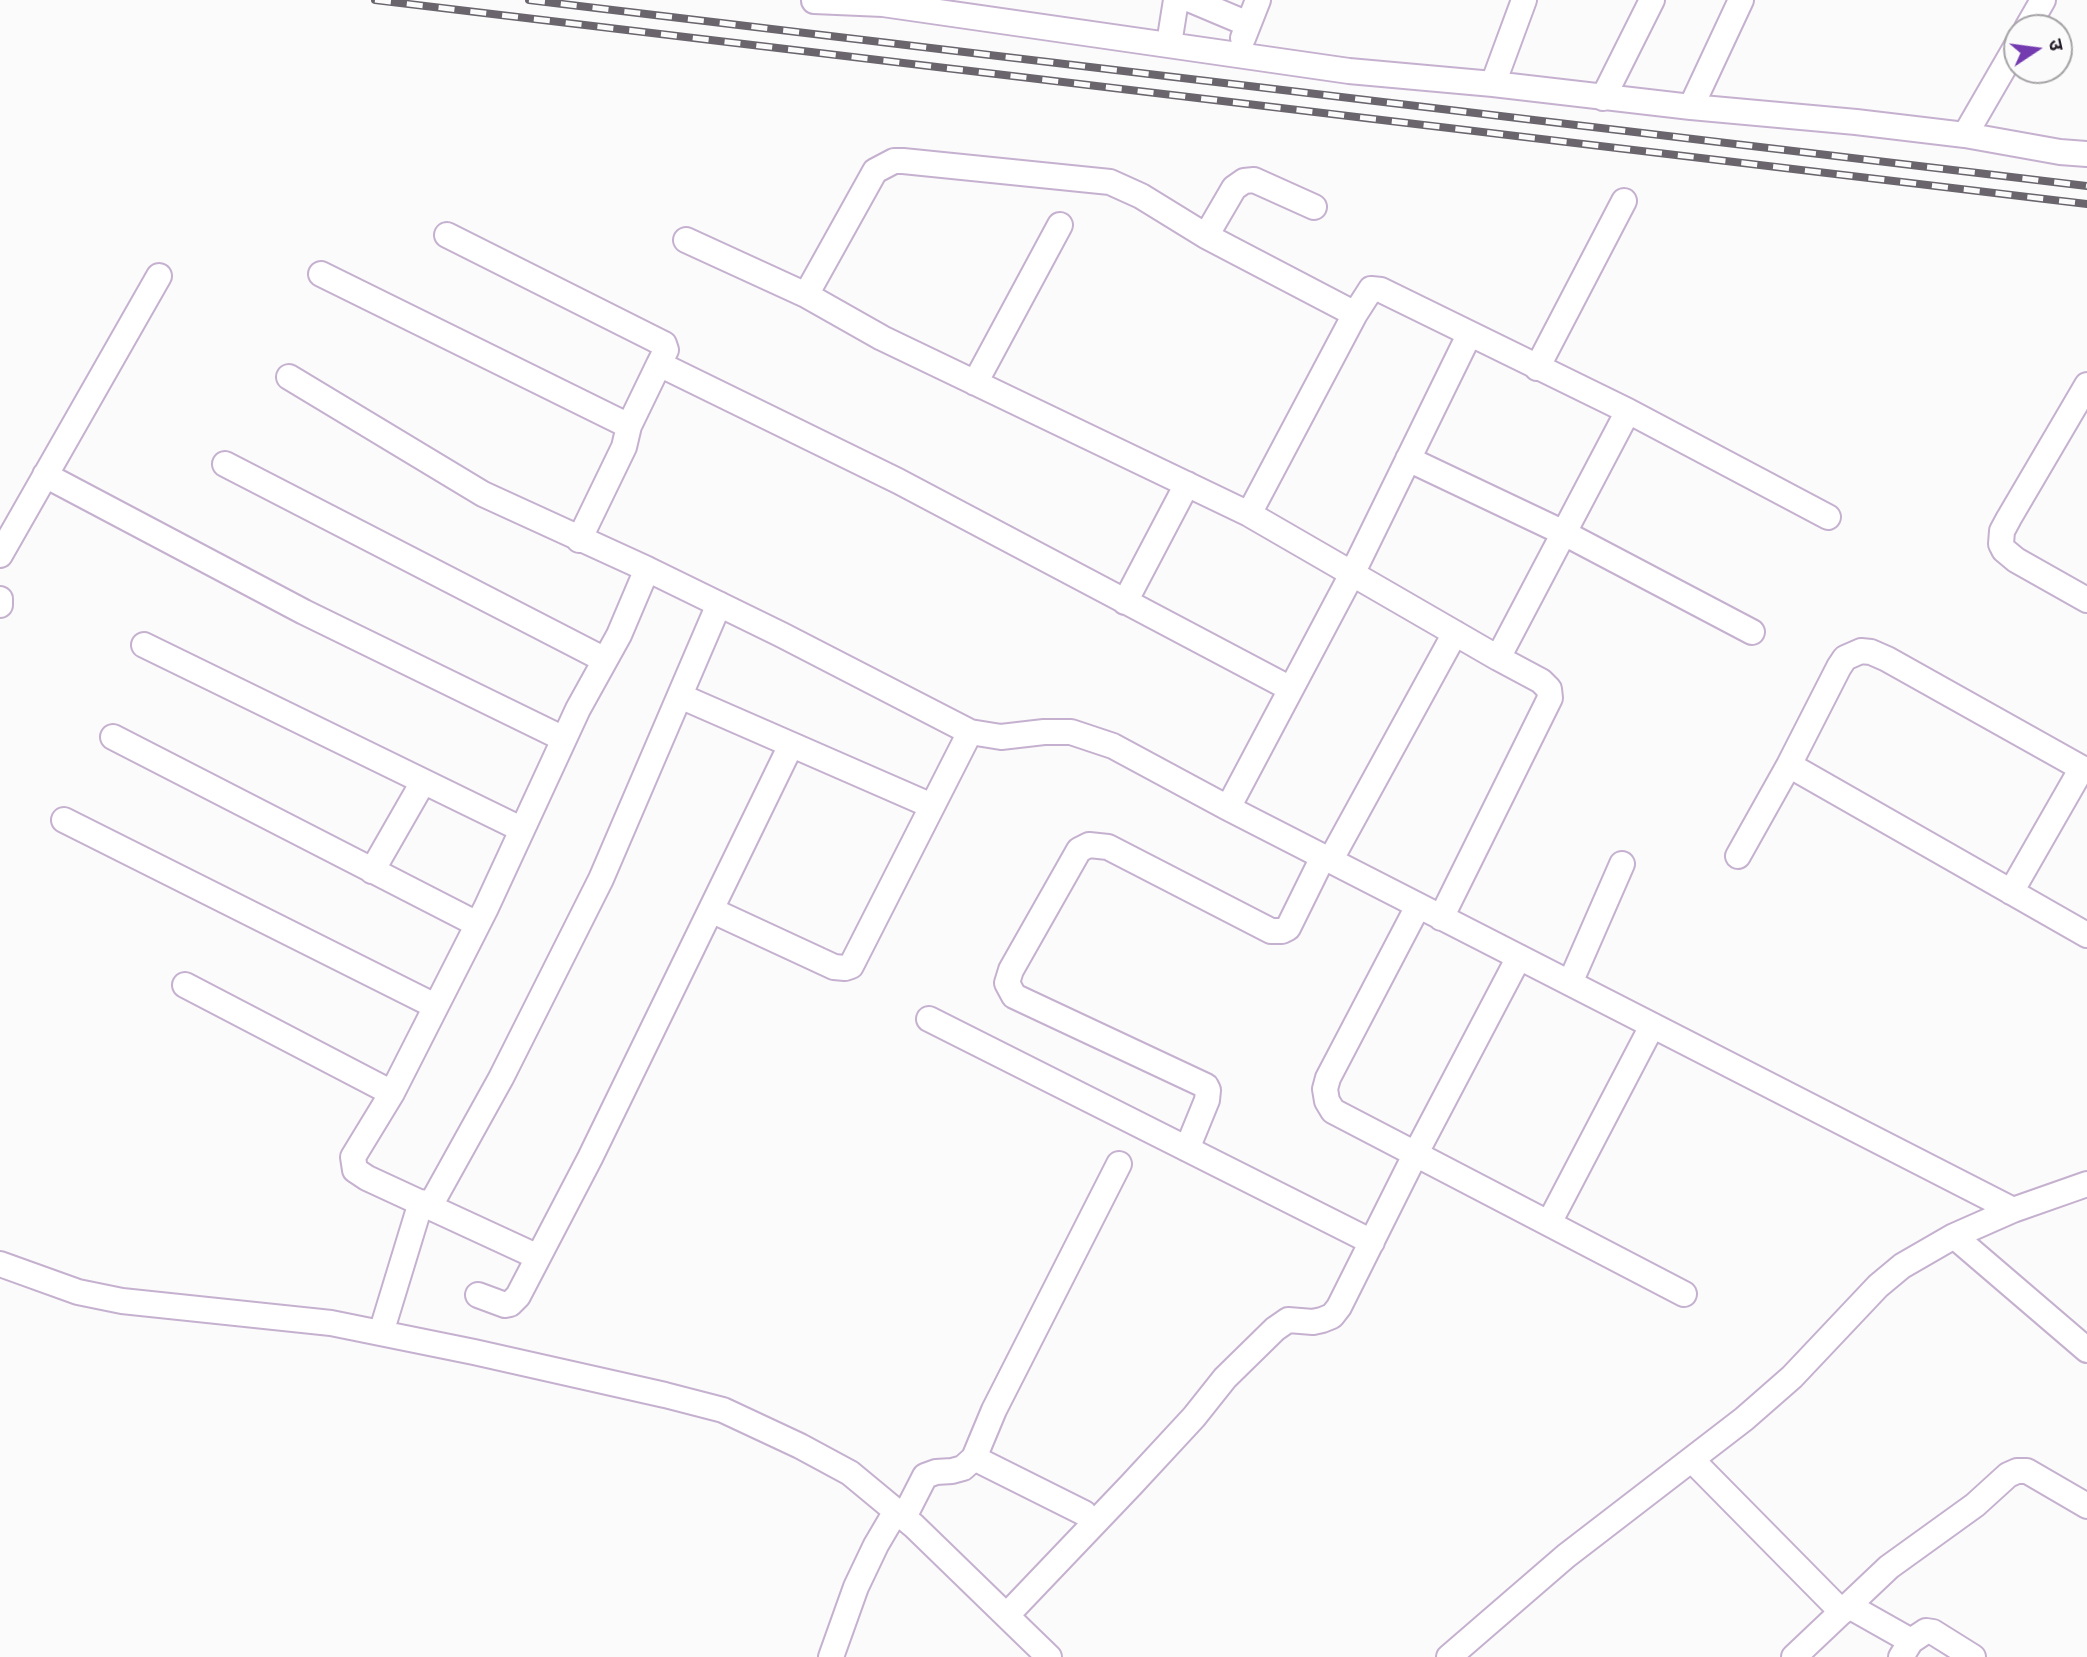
<!DOCTYPE html>
<html>
<head>
<meta charset="utf-8">
<style>
  body { margin:0 }
  #map { position:relative; width:2087px; height:1657px; overflow:hidden; background:#fbfbfb; font-family:"Golos Text","Noto Sans Devanagari",sans-serif }
  canvas { display:block }
  .north { position:absolute; left:2003px; top:14px; width:70px; height:70px; box-sizing:border-box; background:#fbfbfb; border:2px solid #a6a3a7; border-radius:50%; rotate:77deg; font-size:19px; font-weight:700; line-height:28px; text-align:center; color:#261e2a }
  .north::after { content:''; display:block; margin:auto; width:24px; height:32px; background:#743ab0; clip-path:polygon(50% 0,100% 100%,50% 72%,0 100%) }
</style>
</head>
<body>
<div id="map">
<canvas width="2087" height="1657"></canvas>
<div class="north">उ</div>
</div>
<script>
const ctx = document.querySelector('canvas').getContext('2d');
ctx.lineJoin = 'round';
function shape(rows) {
  const path = new Path2D();
  for (const r of rows) {
    path.moveTo(r[0], r[1]);
    for (let i = 2; i < r.length; i += 2) path.lineTo(r[i], r[i + 1]);
  }
  return path;
}
function strokePath(path, color, width, dash) {
  ctx.strokeStyle = color;
  ctx.lineWidth = width;
  ctx.lineCap = dash ? 'butt' : 'round';
  ctx.setLineDash(dash || []);
  ctx.stroke(path);
}
const minor = shape([
  [1191,0,1248,24],
  [814,1,883,4,1349,71,1493,84,1691,107,1856,122,1965,135,2060,152,2087,154],
  [2027,28,2043,0],
  [1243,38,1258,0],
  [1169,44,1176,0],
  [1493,84,1524,0],
  [1603,98,1652,0],
  [1691,107,1741,0],
  [1965,135,2017,45],
  [447,235,664,344,666,350,659,364],
  [1206,236,1234,188,1244,181,1254,180,1314,207],
  [686,240,806,295],
  [321,274,629,426],
  [1355,314,1206,236,1141,196,1110,182,903,161,894,161,875,171,806,295,882,338,1249,514,1498,658],
  [1537,368,1624,201],
  [289,377,483,494,647,569,782,635,970,732,1001,737,1044,732,1071,732,1113,746,1228,808,2013,1210],
  [975,383,1060,225],
  [2087,385,2009,518,2002,531,2001,544,2004,550,2016,560,2087,600],
  [1628,411,1828,517],
  [1408,459,1564,533,1752,632],
  [225,464,605,660],
  [45,475,304,612,564,739],
  [1249,514,1355,314,1371,289,1381,290,1628,411,1498,658,1541,681,1549,689,1550,698,1441,918],
  [579,540,624,447,629,426,659,364,898,481,1291,689],
  [0,555,159,276],
  [0,599,0,605],
  [1125,602,1187,484],
  [144,645,521,829],
  [680,696,932,806],
  [113,737,477,924],
  [1789,765,2087,935],
  [1228,808,1352,574,1469,335],
  [64,820,435,1006],
  [1738,856,1789,765,1839,667,1845,658,1861,651,1871,652,1887,659,2087,771],
  [1330,861,1455,633],
  [372,871,423,782],
  [2011,892,2082,768],
  [1418,906,1328,1078,1325,1089,1327,1101,1333,1111,1684,1294],
  [711,910,834,967,845,968,851,966,970,732],
  [1570,983,1622,864],
  [185,985,392,1093],
  [929,1019,1372,1242],
  [1187,1149,1207,1100,1208,1090,1206,1086,1014,996,1007,983,1011,970,1079,850,1089,845,1108,847,1271,931,1282,931,1288,928,1323,857],
  [430,1206,501,1078,601,879,719,604],
  [1549,1223,1652,1026],
  [1954,1236,2087,1350],
  [538,1257,367,1178,355,1170,353,1157,392,1093,486,908,578,709,619,635,647,569],
  [0,1264,78,1292,122,1301,331,1323,474,1352,665,1395,723,1410,800,1446,850,1473,914,1526,1049,1657],
  [478,1295,505,1305,510,1304,518,1296,590,1158,791,745],
  [381,1333,421,1202],
  [974,1458,1084,1513],
  [1692,1460,1842,1612],
  [904,1517,925,1476,936,1472,952,1471,963,1468,974,1458,994,1410,1119,1164],
  [1849,1606,1911,1641],
  [1007,1615,1131,1485,1194,1417,1225,1378,1275,1329,1288,1320,1313,1322,1322,1320,1332,1316,1339,1307,1416,1153,1519,957],
  [831,1657,856,1587,876,1545,896,1511],
  [1449,1657,1566,1556,1744,1419,1792,1377,1878,1286,1902,1266,1954,1236,2013,1210,2087,1184],
  [1794,1657,1889,1567,1975,1505,2008,1475,2017,1471,2027,1471,2087,1506],
  [1901,1657,1911,1641,1926,1631,1933,1632,1973,1657]
]);
strokePath(minor, '#c5b1cf', 28);
strokePath(minor, '#fff', 24);
const rail = shape([
  [375,0,2087,204],
  [529,0,2087,186]
]);
strokePath(rail, '#6a656d', 8);
strokePath(rail, '#fbfbfb', 5, [16]);
</script>
</body>
</html>
